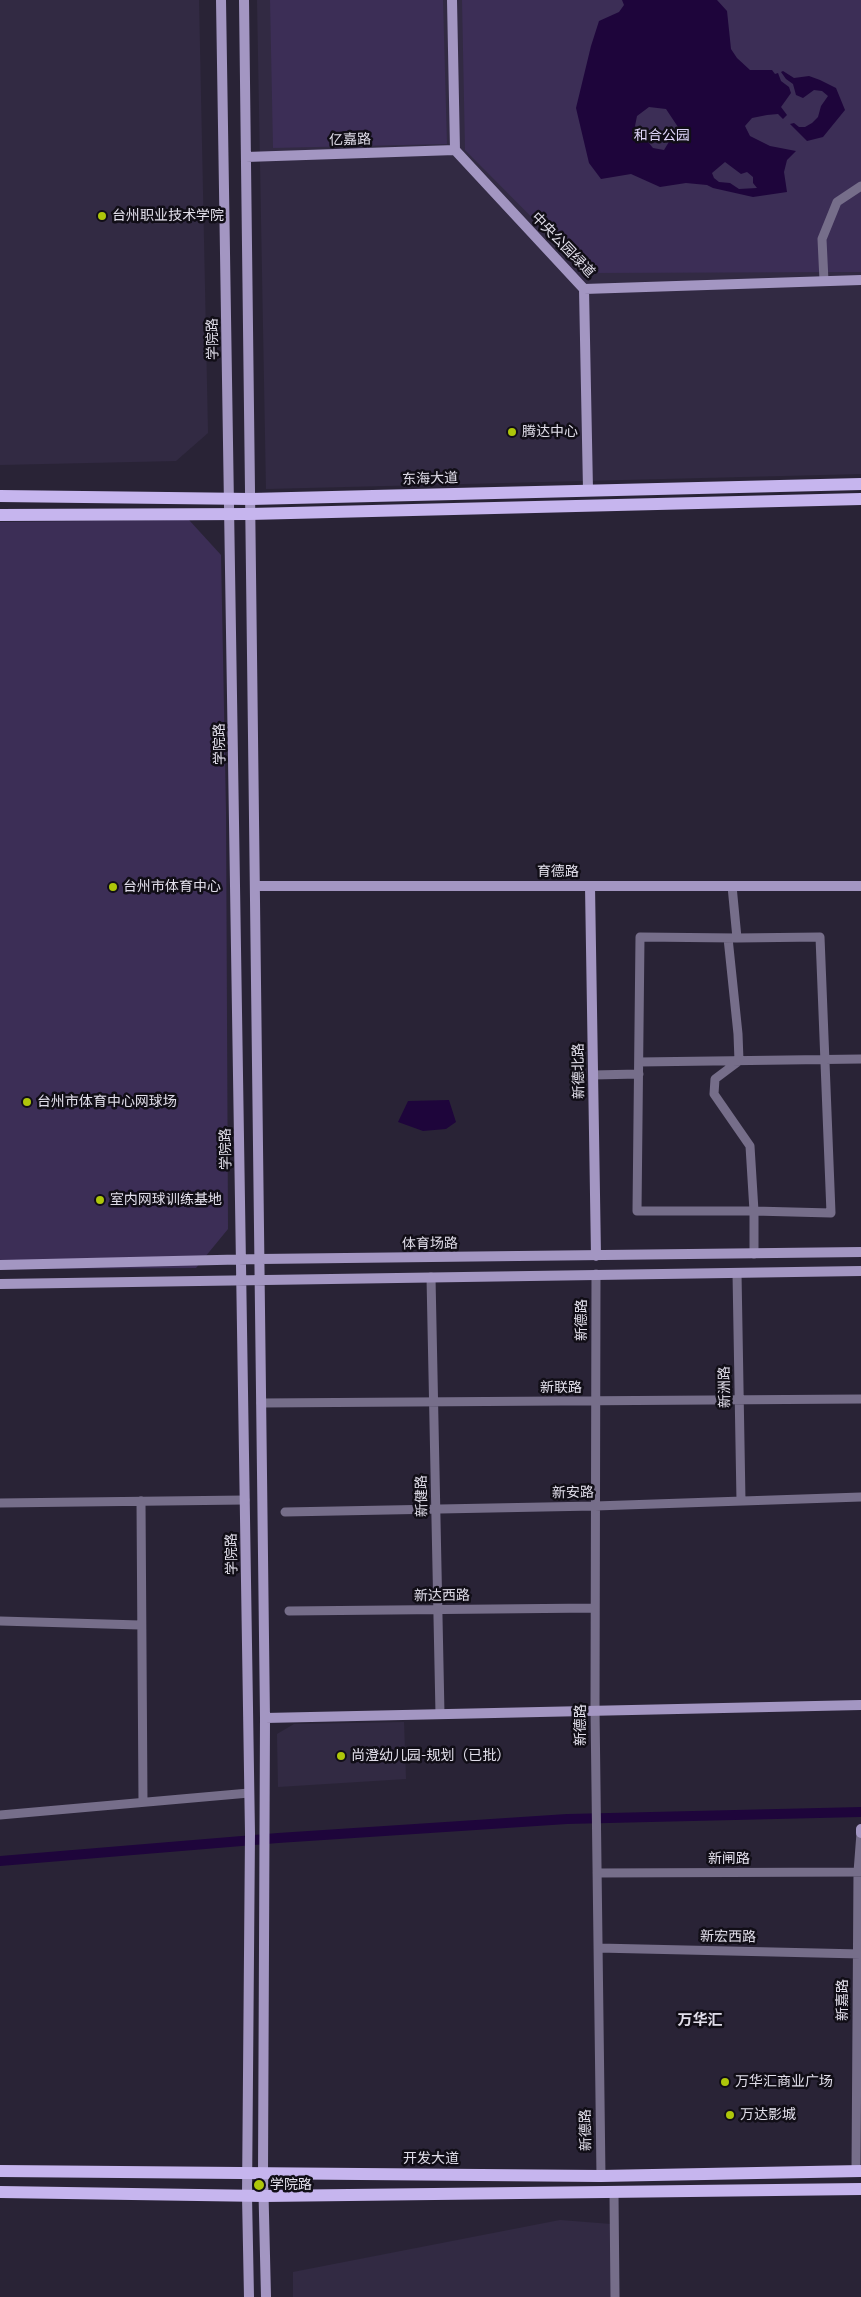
<!DOCTYPE html>
<html>
<head>
<meta charset="utf-8">
<style>
  body { margin:0 }
  canvas { display:block; background:#292336 }
</style>
</head>
<body>
<canvas width="861" height="2297"></canvas>
<script>
const ctx = document.querySelector('canvas').getContext('2d');
ctx.lineJoin = 'round';
function fillPath(path, color) {
  ctx.fillStyle = color;
  ctx.fill(path, 'evenodd');
}
function shape(rows) {
  const path = new Path2D();
  for (const r of rows) {
    path.moveTo(r[0], r[1]);
    for (let i = 2; i < r.length; i += 2) path.lineTo(r[i], r[i + 1]);
  }
  return path;
}
function strokePath(path, color, width, dash) {
  ctx.strokeStyle = color;
  ctx.lineWidth = width;
  ctx.lineCap = dash ? 'butt' : 'round';
  ctx.setLineDash(dash || []);
  ctx.stroke(path);
}
function label(font, color, halo, rows, align = 'center') {
  ctx.font = font + ' Montserrat,"Noto Sans SC",sans-serif';
  ctx.lineWidth = 5;
  ctx.setLineDash([]);
  ctx.textBaseline = 'middle';
  ctx.strokeStyle = halo;
  ctx.fillStyle = color;
  for (const [text, x, y, turn = 0] of rows) {
    ctx.save();
    ctx.translate(x, y);
    ctx.rotate((+turn || 0) * Math.PI / 180);
    ctx.textAlign = isNaN(turn) ? turn : align;
    if (halo) ctx.strokeText(text, 0, 0);
    ctx.fillText(text, 0, 0);
    ctx.restore();
  }
}
fillPath(shape([
  [0,0,199,0,208,433,176,461,0,465],
  [257,0,861,0,861,474,266,489],
  [404,1722,406,1779,278,1787,277,1734,294,1724],
  [560,2220,611,2224,612,2297,293,2297,293,2272]
]), '#322a43');
fillPath(shape([
  [270,0,443,0,447,144,273,148],
  [462,0,861,0,861,272,587,273,465,150],
  [189,520,221,555,226,812,228,1229,196,1268,0,1269,0,522]
]), '#3c2e56');
fillPath(shape([
  [622,0,717,0,727,11,731,49,737,58,750,70,772,70,775,74,778,73,781,81,789,87,791,93,781,107,787,115,783,119,778,114,767,115,752,118,745,126,750,136,770,146,796,151,787,160,784,172,787,192,753,197,713,188,707,185,686,183,660,187,631,174,601,179,589,163,576,108,591,46,599,21,619,12,624,5],
  [649,107,666,109,678,127,664,150,653,148,635,126,637,116],
  [725,162,741,174,747,172,753,177,753,183,757,188,739,189,730,183,719,182,714,178,712,173],
  [783,71,794,78,809,76,820,80,836,88,845,110,823,137,807,141,790,124,794,123,799,127,805,127,812,123,818,117,821,106,828,96,822,91,814,90,803,98,796,95,793,84,786,79,781,72],
  [449,1100,456,1122,446,1129,423,1131,398,1122,408,1101]
]), '#1e053b');
strokePath(shape([
  [0,1861,278,1838,567,1819,861,1812]
]), '#1e053b', 10);
strokePath(shape([
  [824,281,822,239,837,202,861,186],
  [732,886,737,938,640,937,637,1211,754,1211,754,1254],
  [728,938,738,1034,739,1061,715,1079,714,1094,750,1146,754,1211,831,1213,820,937,737,938],
  [639,1062,861,1059],
  [593,1075,639,1074],
  [737,1273,741,1501],
  [596,1274,595,1710,601,2176],
  [431,1277,440,1714],
  [261,1403,861,1399],
  [141,1501,143,1802],
  [0,1503,245,1500],
  [285,1512,595,1506,861,1497],
  [289,1611,595,1608],
  [0,1621,140,1625],
  [0,1815,249,1793],
  [597,1873,861,1872],
  [598,1948,861,1954],
  [856,2171,858,1872,861,1833],
  [614,2194,615,2297]
]), '#766e8a', 9);
strokePath(shape([
  [221,0,250,1833,247,2196,249,2297],
  [244,0,265,1718,263,2173,266,2297],
  [452,0,455,150,584,289,861,280],
  [246,157,455,150],
  [584,289,588,490],
  [255,886,861,886],
  [590,886,596,1256],
  [0,1265,260,1259,861,1252],
  [0,1284,861,1271],
  [265,1718,861,1705],
  [861,1833,861,1829]
]), '#a396c2', 10);
strokePath(shape([
  [0,496,251,499,861,484],
  [0,515,250,514,861,499],
  [0,2171,601,2176,861,2171],
  [0,2192,264,2196,861,2189]
]), '#c6b5ee', 12);
for (const [x, y, r, color] of [
  [102,216,5,"#aec60a"],
  [512,432,5,"#aec60a"],
  [113,887,5,"#aec60a"],
  [27,1102,5,"#aec60a"],
  [100,1200,5,"#aec60a"],
  [341,1756,5,"#aec60a"],
  [725,2082,5,"#aec60a"],
  [730,2115,5,"#aec60a"],
  [259,2185,6,"#aec60a"]
]) {
  const dot = new Path2D();
  dot.arc(x, y, r, 0, 2 * Math.PI);
  ctx.fillStyle = color;
  ctx.fill(dot);
  strokePath(dot, '#110e17', 2);
}
label('14px', '#dfd5f9', '#110e17', [
  ["和合公园",662,136]
]);
label('14px', '#e1deea', '#110e17', [
  ["亿嘉路",350,140,-2],
  ["中央公园绿道",563,245,46],
  ["学院路",213,339,-91],
  ["东海大道",430,479,-2],
  ["学院路",220,744,-91],
  ["育德路",558,872],
  ["新德北路",579,1071,-91],
  ["学院路",226,1149,-91],
  ["体育场路",430,1244,-1],
  ["新德路",582,1320,-90],
  ["新洲路",725,1387,-91],
  ["新联路",561,1388],
  ["新安路",573,1493,-1],
  ["新健路",422,1496,-91],
  ["学院路",232,1554,-91],
  ["新达西路",442,1596,-1],
  ["新德路",581,1725,-90],
  ["新闸路",729,1859],
  ["新宏西路",728,1937,1],
  ["新嘉路",843,2000,-90],
  ["新德路",586,2130,-91],
  ["开发大道",431,2159]
]);
label('14px', '#e1deea', '#110e17', [
  ["台州职业技术学院",112,216],
  ["腾达中心",522,432],
  ["台州市体育中心",123,887],
  ["台州市体育中心网球场",37,1102],
  ["室内网球训练基地",110,1200],
  ["尚澄幼儿园-规划（已批）",351,1756],
  ["万华汇商业广场",735,2082],
  ["万达影城",740,2115],
  ["学院路",270,2185]
], 'left');
label('bold 15px', '#e1deea', '#110e17', [
  ["万华汇",700,2021]
]);
</script>
</body>
</html>
